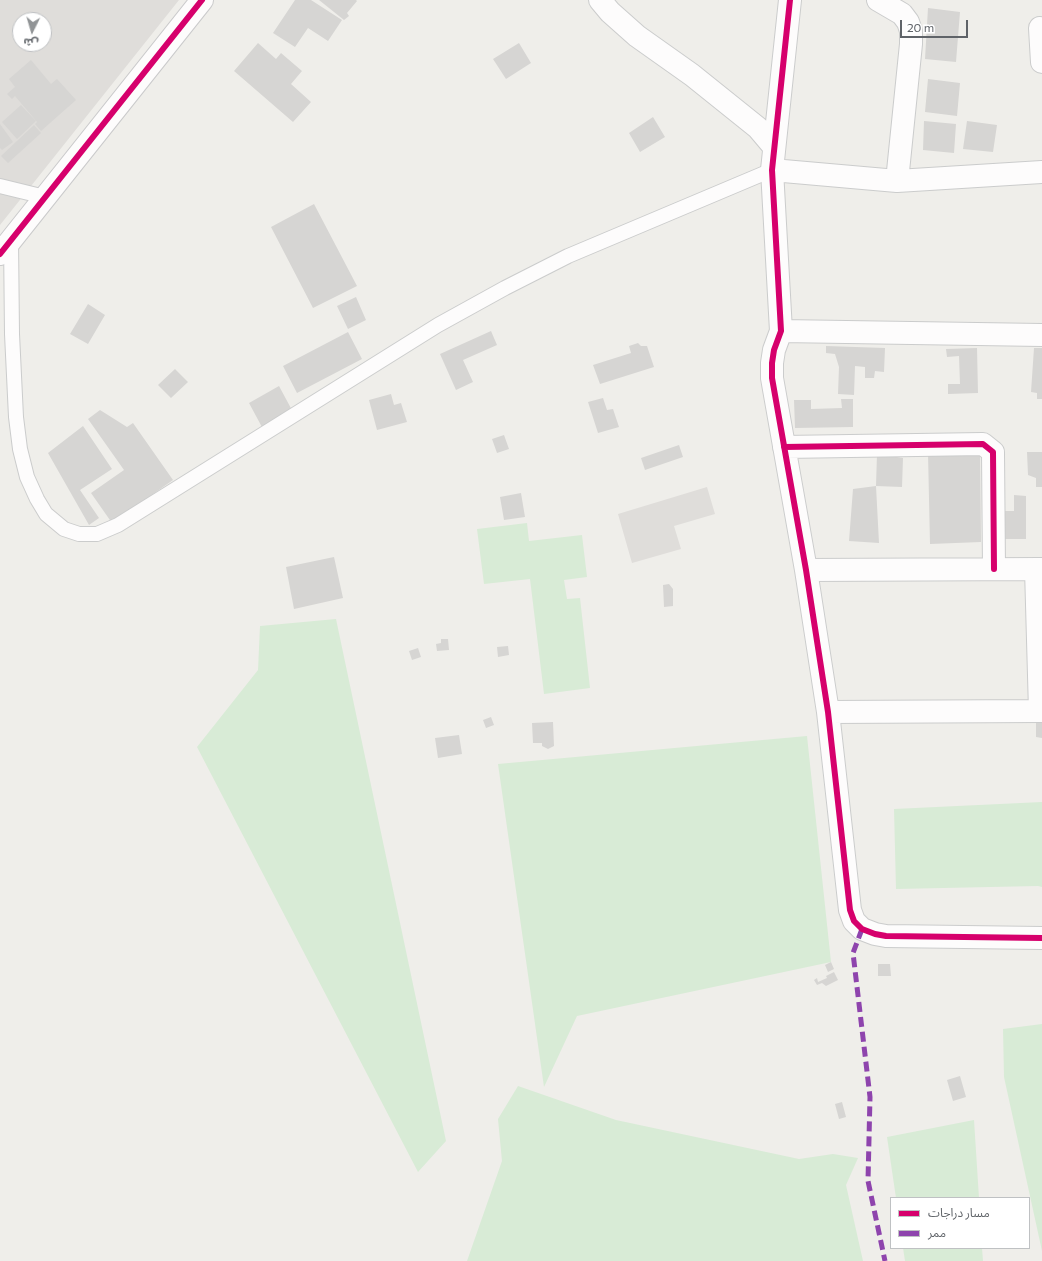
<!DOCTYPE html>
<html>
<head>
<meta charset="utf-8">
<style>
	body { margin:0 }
	#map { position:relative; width:1042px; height:1261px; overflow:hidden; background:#efeeea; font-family:Commissioner,"Noto Sans Arabic",sans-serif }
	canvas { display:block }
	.legend { position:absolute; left:890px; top:1197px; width:140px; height:52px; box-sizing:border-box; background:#fff; border:1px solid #bfc1c3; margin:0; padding:5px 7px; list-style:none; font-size:12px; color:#5f6368 }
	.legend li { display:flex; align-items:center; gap:8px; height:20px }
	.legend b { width:20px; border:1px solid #bfc1c3 }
	.north { position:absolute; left:12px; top:12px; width:40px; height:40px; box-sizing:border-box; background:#fff; border:1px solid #bfc1c3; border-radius:50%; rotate:185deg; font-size:11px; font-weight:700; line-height:16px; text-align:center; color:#5f6368 }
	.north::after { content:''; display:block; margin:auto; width:14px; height:18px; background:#919496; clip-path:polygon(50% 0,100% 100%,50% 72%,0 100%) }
	.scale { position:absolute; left:900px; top:20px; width:68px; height:18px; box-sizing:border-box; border:2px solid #5f6368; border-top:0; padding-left:5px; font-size:12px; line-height:14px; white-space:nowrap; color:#5f6368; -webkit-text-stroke:3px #fff; paint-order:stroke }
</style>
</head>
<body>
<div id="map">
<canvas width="1042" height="1261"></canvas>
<ul class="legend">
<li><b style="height:5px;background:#d6006c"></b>مسار دراجات</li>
<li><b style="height:5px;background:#8e44ad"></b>ممر</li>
</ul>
<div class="north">ش</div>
<div class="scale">20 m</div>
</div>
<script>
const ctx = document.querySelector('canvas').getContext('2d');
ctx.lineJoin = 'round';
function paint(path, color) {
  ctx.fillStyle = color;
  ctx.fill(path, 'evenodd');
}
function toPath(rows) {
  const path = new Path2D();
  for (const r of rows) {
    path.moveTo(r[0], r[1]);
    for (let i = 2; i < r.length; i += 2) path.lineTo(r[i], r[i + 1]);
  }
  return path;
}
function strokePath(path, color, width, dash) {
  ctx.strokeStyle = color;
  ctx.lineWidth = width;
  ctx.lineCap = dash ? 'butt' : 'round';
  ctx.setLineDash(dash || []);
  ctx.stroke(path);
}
paint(toPath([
	[0,0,179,0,0,225],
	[20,20,44,20,44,44,20,44],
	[707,487,715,514,674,526,681,549,632,563,618,514]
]), '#dfddda');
paint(toPath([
	[527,523,529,541,582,535,587,577,564,580,567,599,580,598,590,688,544,694,530,579,484,584,477,529],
	[336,619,446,1141,418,1172,197,747,258,670,260,626],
	[807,736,831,962,577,1016,544,1087,498,764],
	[1042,802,1042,887,1038,886,896,889,894,809],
	[1042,1024,1042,1251,1004,1077,1003,1029],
	[518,1086,616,1120,799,1159,833,1154,858,1158,846,1185,863,1261,467,1261,502,1161,498,1119],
	[974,1120,979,1198,896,1198,887,1137],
	[903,1248,982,1248,983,1261,905,1261]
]), '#d8ebd6');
paint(toPath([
	[295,0,311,0,342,20,328,41,308,28,295,47,273,33],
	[319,0,356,0,357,1,347,13,349,16,344,20],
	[928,8,960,12,956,62,925,59],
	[258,43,276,59,281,53,302,71,291,84,311,102,293,122,234,71],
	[519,43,531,63,506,79,493,59],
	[31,60,51,84,57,79,76,100,41,131,35,124,37,122,15,96,12,99,7,94,15,87,9,79],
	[928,79,960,83,957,116,925,112],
	[21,105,36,121,17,139,2,122],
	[653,117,665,137,640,152,629,133],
	[924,121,956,124,954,153,923,150],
	[967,121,997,125,993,152,963,149],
	[0,124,13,142,2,150,0,148],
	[34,125,41,133,8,163,1,156],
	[314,204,357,286,313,308,271,227],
	[356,297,366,320,348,329,337,306],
	[88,304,105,315,88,344,70,334],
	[491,331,497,345,463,360,473,382,456,390,440,354],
	[348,332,362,359,297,393,283,366],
	[638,343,641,346,647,346,654,367,600,384,593,365,631,353,629,346],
	[826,346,885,348,884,372,875,371,874,378,865,378,865,367,855,366,854,395,838,394,839,367,835,354,826,353],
	[977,348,978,393,948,394,948,384,960,384,959,356,947,357,946,349],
	[1034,348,1042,348,1042,399,1037,399,1037,393,1031,392],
	[175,369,188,382,171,398,158,385],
	[279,386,293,412,263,429,249,403],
	[391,394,394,405,401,403,407,422,377,430,369,400],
	[603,398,607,410,613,409,619,427,598,433,588,402],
	[841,399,853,399,853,427,795,428,794,400,811,400,811,409,842,408],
	[100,410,127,427,133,423,173,480,112,523,91,493,124,470,88,419],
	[83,426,112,469,80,490,99,518,89,525,48,453],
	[504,435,509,449,497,453,492,439],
	[679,445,683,457,645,470,641,458],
	[897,450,897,457,903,458,902,487,876,486,877,454],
	[980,452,981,542,930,544,928,453],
	[1027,452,1042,452,1042,487,1036,487,1036,478,1028,475],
	[876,486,879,543,849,541,853,489],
	[521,493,525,517,504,520,500,497],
	[1014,495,1026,496,1026,539,1001,539,1002,511,1014,511],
	[334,557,343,598,294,609,286,567],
	[669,584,673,589,673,606,664,607,663,585],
	[441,639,448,639,449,650,437,651,436,644,441,643],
	[508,646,509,655,498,657,497,647],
	[418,648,421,657,412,660,409,651],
	[491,717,494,725,486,728,483,720],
	[1036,721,1042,722,1042,738,1036,737],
	[553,722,554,746,548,749,542,746,542,743,533,743,532,723],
	[459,735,462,754,438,758,435,738],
	[831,962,834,969,828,972,825,965],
	[878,964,890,964,891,976,878,976],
	[834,972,838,980,826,986,822,983,817,985,814,980,817,978,818,982,827,978,826,976],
	[960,1076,966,1097,953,1101,947,1080],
	[842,1102,846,1117,839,1119,835,1104]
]), '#d6d5d3');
const lane = toPath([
	[0,186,45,197],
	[11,240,12,334,16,417,20,449,27,477,37,499,46,514,64,529,79,534,97,534,118,525,438,325,505,288,568,256,772,170]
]);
const street = toPath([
	[600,0,610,12,637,36,692,75,758,128,774,147],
	[790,0,772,170,781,331,774,350,772,363,772,378,806,570,828,712,850,910,854,921,862,929,875,934,886,936,1042,938],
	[878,0,902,14,908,22,911,31,911,44,897,181],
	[1040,28,1042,62],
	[772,170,897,181,1042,172],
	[781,331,1042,335],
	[784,447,983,444,993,452,994,569],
	[1036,569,1040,711],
	[806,570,1042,569],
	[828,712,1042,711]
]);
const secondary = toPath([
	[0,254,202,0]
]);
strokePath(lane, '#cbcccc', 16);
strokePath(street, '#cbcccc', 24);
strokePath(secondary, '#cacacb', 24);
strokePath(lane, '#fdfcfc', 14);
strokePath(street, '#fdfcfc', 22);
strokePath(secondary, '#fdfcfc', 22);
strokePath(toPath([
	[862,929,853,953,870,1097,868,1181,885,1261]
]), '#8e44ad', 5, [10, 5]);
strokePath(toPath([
	[790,0,772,170,781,331,774,350,772,363,772,378,806,570,828,712,850,910,854,921,862,929,875,934,886,936,1042,938],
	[0,254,202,0],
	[784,447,983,444,993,452,994,569]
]), '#d6006c', 6);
</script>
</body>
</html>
